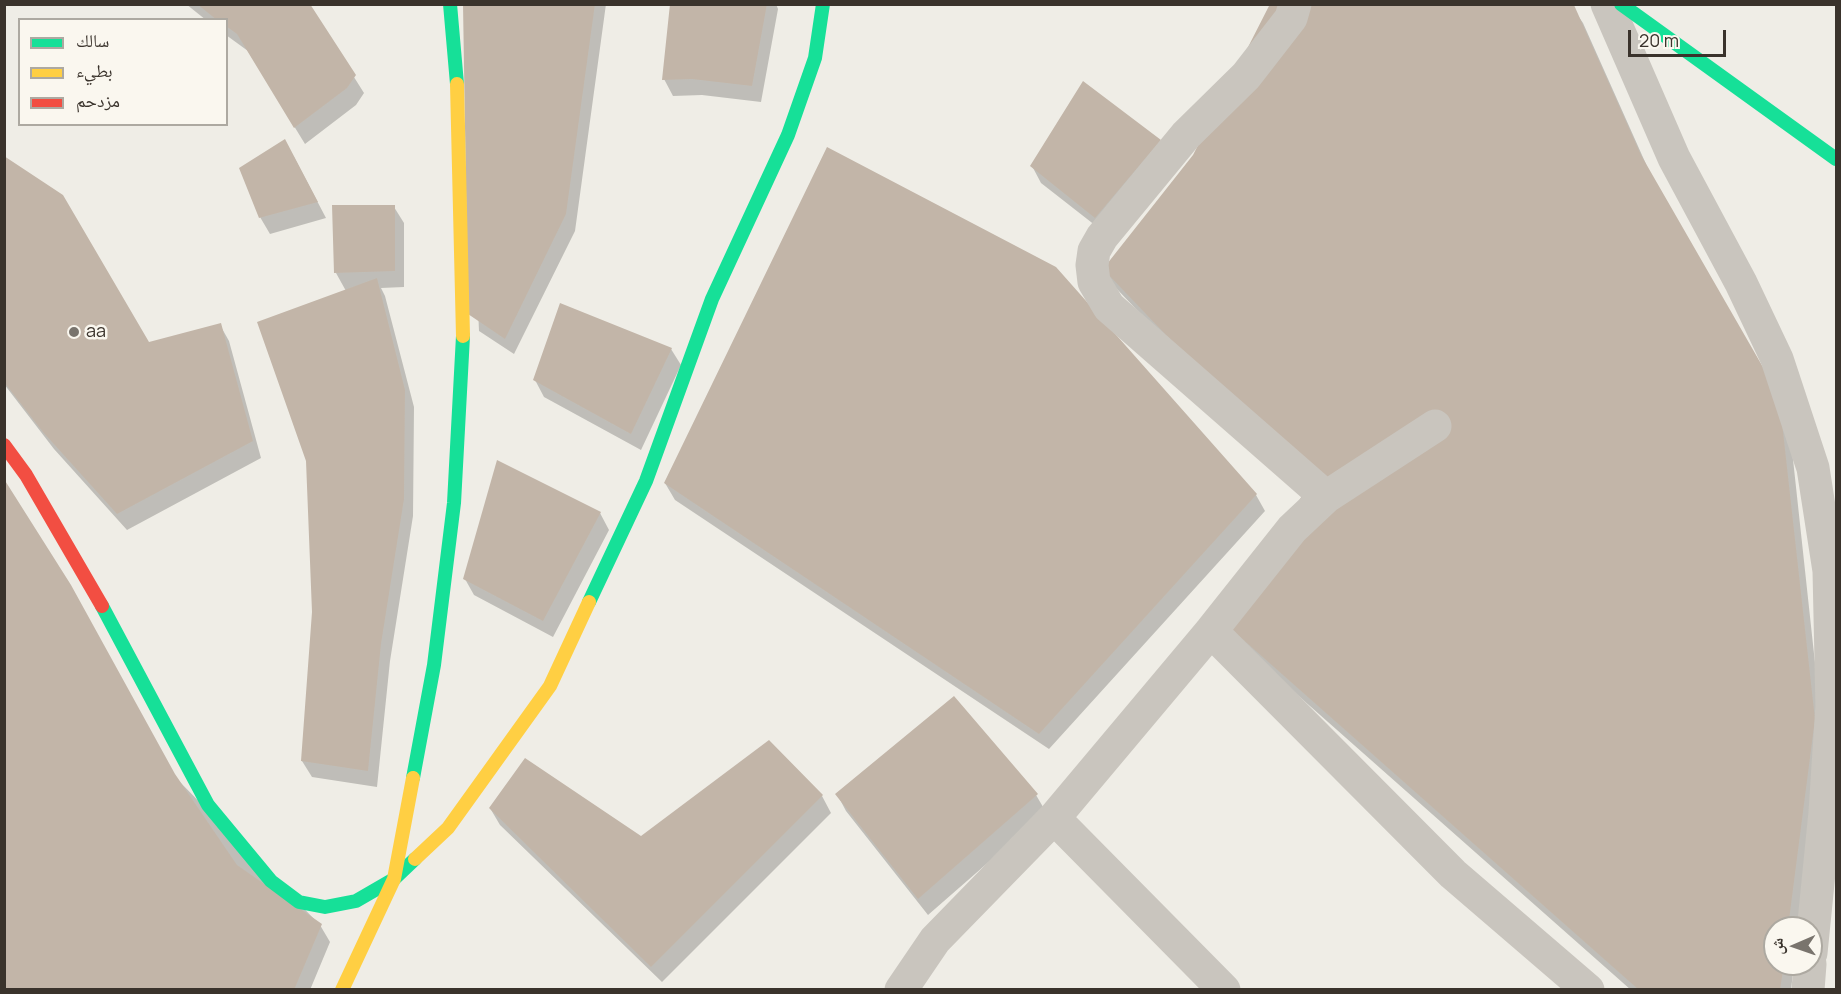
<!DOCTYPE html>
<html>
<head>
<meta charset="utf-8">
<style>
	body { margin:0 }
	#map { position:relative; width:1841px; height:994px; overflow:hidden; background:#efede6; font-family:Manrope,"Noto Naskh Arabic",sans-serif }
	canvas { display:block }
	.frame { position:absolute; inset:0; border:6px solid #3a332c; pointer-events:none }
	.legend { position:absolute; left:18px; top:18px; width:210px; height:108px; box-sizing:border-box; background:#faf7ef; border:2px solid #ada9a1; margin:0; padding:8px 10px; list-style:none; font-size:18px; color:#3a332c }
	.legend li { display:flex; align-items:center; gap:12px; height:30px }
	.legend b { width:30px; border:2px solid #ada9a1 }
	.north { position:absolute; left:1763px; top:916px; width:60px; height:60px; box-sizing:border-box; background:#faf7ef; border:2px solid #ada9a1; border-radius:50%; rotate:268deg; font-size:16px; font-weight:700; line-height:24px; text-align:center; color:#3a332c }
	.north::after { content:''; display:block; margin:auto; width:21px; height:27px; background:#79746d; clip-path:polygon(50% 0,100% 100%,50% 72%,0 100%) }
	.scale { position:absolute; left:1628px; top:30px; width:98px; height:27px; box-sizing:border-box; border:3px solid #3a332c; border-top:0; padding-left:8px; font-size:18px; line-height:21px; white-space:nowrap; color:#3a332c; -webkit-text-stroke:4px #faf7ef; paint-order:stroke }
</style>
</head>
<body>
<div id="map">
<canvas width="1841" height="994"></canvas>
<div class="frame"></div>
<ul class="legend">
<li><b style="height:8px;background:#16e098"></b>سالك</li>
<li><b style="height:8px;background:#ffcf43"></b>بطيء</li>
<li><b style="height:8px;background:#f24e42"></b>مزدحم</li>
</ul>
<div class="north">ش</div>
<div class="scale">20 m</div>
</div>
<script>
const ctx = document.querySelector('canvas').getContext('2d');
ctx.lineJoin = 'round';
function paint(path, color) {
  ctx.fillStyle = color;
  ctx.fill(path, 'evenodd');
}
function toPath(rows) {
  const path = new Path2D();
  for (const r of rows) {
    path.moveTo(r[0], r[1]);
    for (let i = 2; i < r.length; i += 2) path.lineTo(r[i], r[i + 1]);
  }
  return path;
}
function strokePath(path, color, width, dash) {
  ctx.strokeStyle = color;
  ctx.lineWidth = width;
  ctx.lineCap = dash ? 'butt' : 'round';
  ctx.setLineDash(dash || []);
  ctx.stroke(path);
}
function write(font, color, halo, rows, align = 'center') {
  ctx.font = font + ' Manrope,sans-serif';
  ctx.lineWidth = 5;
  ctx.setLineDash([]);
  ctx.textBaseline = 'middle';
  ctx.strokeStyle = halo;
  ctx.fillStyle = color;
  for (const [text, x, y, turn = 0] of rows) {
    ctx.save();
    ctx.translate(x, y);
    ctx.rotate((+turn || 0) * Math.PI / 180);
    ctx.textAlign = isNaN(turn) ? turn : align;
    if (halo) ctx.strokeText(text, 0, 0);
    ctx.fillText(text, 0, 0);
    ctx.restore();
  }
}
paint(toPath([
	[186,4,308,4,364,93,356,105,305,144,248,51,226,35,226,20,206,20],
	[465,4,606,4,575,231,514,354,479,331],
	[671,4,776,4,778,9,761,102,702,95,673,96,664,79],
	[1272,4,1570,4,1583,23,1650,173,1788,413,1823,737,1799,928,1775,928,1775,964,1794,964,1791,990,1631,990,1233,638,1320,502,1114,286,1105,270,1194,156],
	[1160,141,1105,233,1041,183,1032,166],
	[4,157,148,344,220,325,229,341,261,458,127,530,54,449,4,384],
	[294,157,326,218,270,234,260,217],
	[394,207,404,223,404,287,381,288,385,296,414,407,413,516,390,661,377,787,312,777,302,761,346,291,336,273],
	[671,349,681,365,641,450,544,397,535,380],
	[665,483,1256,495,1265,511,1049,749,675,500],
	[600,513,609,530,553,637,474,595,465,579],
	[769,742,822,796,831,813,662,982,500,825,490,808,641,838],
	[176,778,320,925,330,942,310,990,4,990],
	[837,794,1036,795,1046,812,928,915,846,811]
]), '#0003');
paint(toPath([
	[197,4,310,4,356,75,347,88,294,128,237,34,226,26,226,20,217,20],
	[463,4,595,4,566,214,505,339,468,314],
	[670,4,767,4,752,86,692,79,662,80],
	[1270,4,1574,5,1641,155,1779,395,1815,719,1788,928,1775,928,1775,964,1784,964,1780,990,1639,990,1222,621,1309,485,1103,269,1193,155],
	[1083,81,1161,140,1095,218,1030,166],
	[285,139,318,202,259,218,239,168],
	[827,147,1056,267,1257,494,1039,734,664,483],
	[4,156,63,195,149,342,221,323,253,441,117,514,43,432,4,382],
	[332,205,395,205,395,271,334,273],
	[377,278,405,390,404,499,381,644,368,771,301,761,312,612,306,461,257,322],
	[560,303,672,348,631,434,533,380],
	[497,460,601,512,543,621,463,579],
	[4,479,71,585,175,774,237,865,322,924,294,990,4,990],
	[954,696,1038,794,918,899,835,794],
	[769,740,823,795,651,967,489,808,525,758,641,836]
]), '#c2b5a8');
strokePath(toPath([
	[1295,4,1291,18,1246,76,1186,135,1102,237,1094,251,1092,265,1094,282,1109,307,1326,497],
	[1607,4,1674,158,1741,283,1777,359,1813,468,1829,571,1832,706,1825,813,1811,953],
	[1211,631,1453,874,1588,990],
	[1054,818,1224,990],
	[901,990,935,940,1054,818,1211,631,1292,529,1326,497,1435,426],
	[1808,990,1810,964]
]), '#c9c5be', 33);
strokePath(toPath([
	[450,4,457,84],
	[1621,4,1836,159],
	[589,602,646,481,712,299,788,135,815,58,823,4],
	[102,606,208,805,271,881,299,902,325,907,356,901,394,879,415,859],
	[413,778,434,665,454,503,463,336]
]), '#16e098', 14);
strokePath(toPath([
	[457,84,463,336],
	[415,859,448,828,550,686,589,602],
	[342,990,394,879,413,778]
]), '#ffcf43', 14);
strokePath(toPath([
	[4,445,26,475,102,606]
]), '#f24e42', 14);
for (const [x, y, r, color] of [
	[74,332,6,"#79746d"]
]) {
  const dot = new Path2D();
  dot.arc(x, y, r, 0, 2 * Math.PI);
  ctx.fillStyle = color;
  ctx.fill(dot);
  strokePath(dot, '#faf7ef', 2);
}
write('18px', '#3a332c', '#faf7ef', [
	["aa",86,332]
], 'left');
</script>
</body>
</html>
